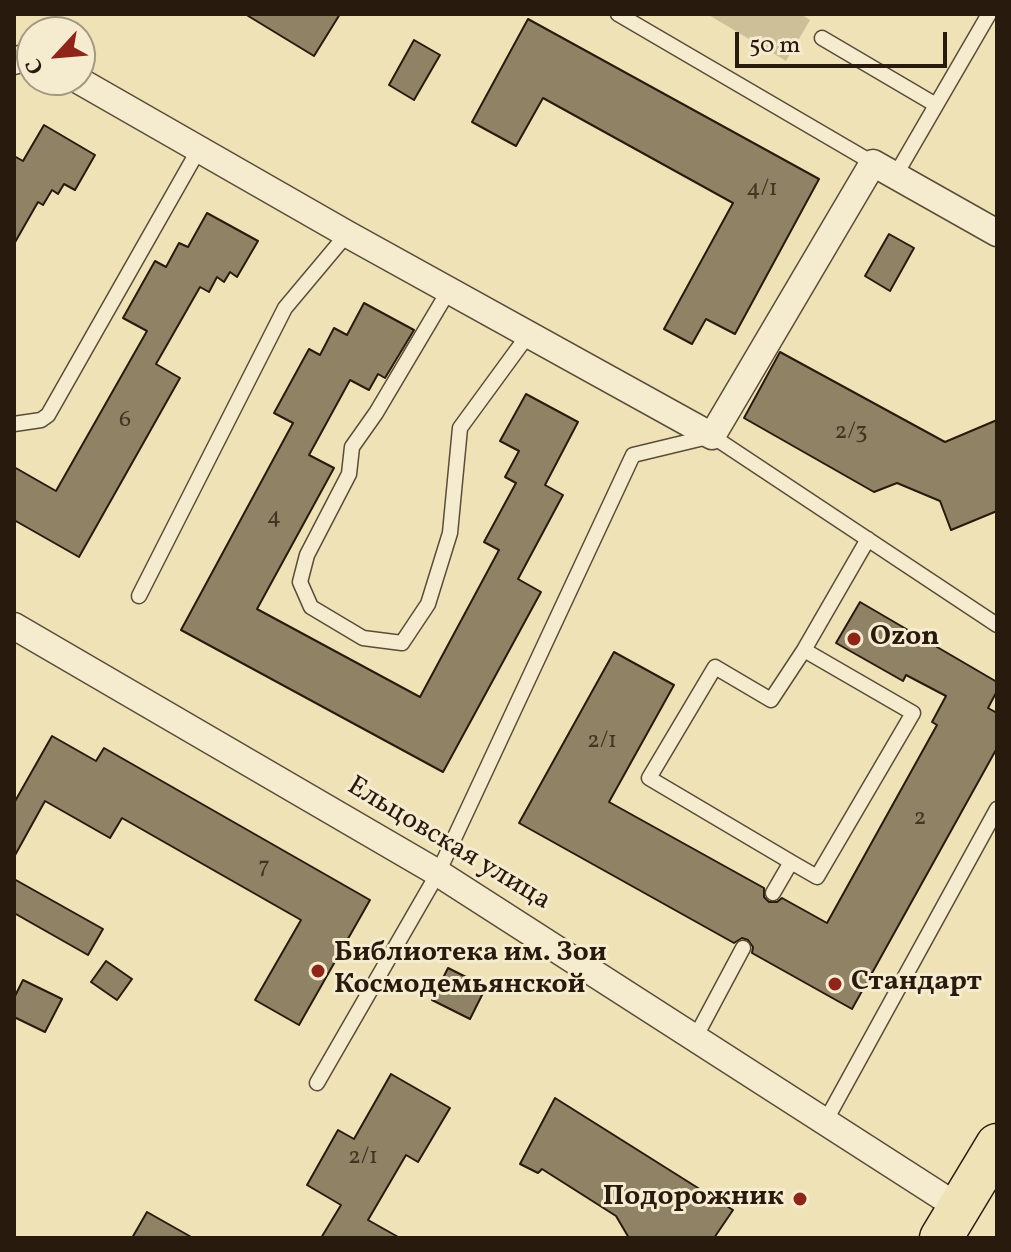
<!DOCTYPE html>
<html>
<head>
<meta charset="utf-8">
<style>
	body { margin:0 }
	#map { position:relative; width:1011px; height:1252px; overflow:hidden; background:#efe2b6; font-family:Vollkorn,serif }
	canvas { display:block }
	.frame { position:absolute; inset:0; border:16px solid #281b0e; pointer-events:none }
	.north { position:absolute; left:16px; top:16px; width:80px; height:80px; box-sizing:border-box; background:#f5ecd0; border:2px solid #a39882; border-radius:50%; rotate:244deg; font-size:22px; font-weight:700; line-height:32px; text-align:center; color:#281b0e }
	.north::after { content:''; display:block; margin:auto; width:28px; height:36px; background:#8f2418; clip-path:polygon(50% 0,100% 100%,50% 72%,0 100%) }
	.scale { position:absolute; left:735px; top:32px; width:212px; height:36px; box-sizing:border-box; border:4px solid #281b0e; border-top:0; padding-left:10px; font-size:24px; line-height:28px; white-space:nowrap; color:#281b0e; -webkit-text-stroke:6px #f5ecd0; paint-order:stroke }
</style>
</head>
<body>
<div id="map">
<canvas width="1011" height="1252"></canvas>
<div class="frame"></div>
<div class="north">С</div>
<div class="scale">50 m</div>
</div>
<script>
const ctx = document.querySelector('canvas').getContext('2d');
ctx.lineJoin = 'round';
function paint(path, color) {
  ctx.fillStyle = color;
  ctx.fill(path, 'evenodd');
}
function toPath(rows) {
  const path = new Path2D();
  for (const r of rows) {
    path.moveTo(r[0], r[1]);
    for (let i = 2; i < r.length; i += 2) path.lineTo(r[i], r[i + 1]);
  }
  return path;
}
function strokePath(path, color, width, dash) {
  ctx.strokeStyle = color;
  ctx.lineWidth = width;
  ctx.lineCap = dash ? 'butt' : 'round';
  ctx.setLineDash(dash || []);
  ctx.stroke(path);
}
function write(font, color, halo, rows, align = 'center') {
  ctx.font = font + ' Vollkorn,serif';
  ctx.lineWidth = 6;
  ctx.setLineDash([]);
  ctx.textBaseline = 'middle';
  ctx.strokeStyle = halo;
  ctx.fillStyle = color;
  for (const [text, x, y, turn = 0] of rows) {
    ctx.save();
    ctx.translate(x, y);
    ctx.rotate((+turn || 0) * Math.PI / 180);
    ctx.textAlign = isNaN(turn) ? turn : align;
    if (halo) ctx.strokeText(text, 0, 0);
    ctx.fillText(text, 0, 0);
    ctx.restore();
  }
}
paint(toPath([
	[707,14,801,14,810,20,786,61]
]), '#cdc099');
const building = toPath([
	[245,14,340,14,314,56,245,14],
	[528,19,819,179,735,334,706,319,692,344,664,329,733,203,543,98,516,146,472,122,528,19],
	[414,40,440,55,414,100,389,85,414,40],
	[44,125,95,155,75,190,64,184,58,194,52,190,43,205,38,202,14,244,14,156,23,161,44,125],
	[207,213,258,241,237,277,230,272,224,282,217,277,209,292,200,287,156,364,180,378,79,557,14,520,14,467,56,491,147,331,123,318,155,261,166,267,179,243,188,247,207,213],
	[889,234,914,248,890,291,865,276,889,234],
	[364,303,414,330,385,378,378,374,369,390,350,380,309,455,334,468,257,609,420,697,499,550,484,542,516,483,505,477,519,451,500,441,526,394,578,422,545,485,563,495,518,579,541,592,443,772,181,630,293,423,274,413,309,349,320,355,334,328,347,335,364,303],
	[780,352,945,442,997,420,997,511,951,530,940,501,897,483,874,492,744,418,780,352],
	[860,602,997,682,997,691,988,708,997,713,997,748,852,1009,752,953,753,947,748,940,742,938,734,943,519,823,614,652,674,685,609,802,764,888,764,897,769,902,777,902,782,898,827,923,937,725,932,722,946,696,906,675,903,681,836,643,860,602],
	[52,736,96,761,104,748,370,900,299,1025,255,1000,301,920,122,818,110,838,45,801,14,857,14,803,52,736],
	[14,879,103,929,88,955,14,913,14,879],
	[106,961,132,979,117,1000,91,982,106,961],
	[448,968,486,987,470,1019,432,1000,448,968],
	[23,980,62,999,45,1032,14,1017,14,998,23,980],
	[391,1074,450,1108,418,1162,406,1155,368,1220,400,1238,321,1238,341,1205,307,1185,338,1130,354,1139,391,1074],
	[555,1098,733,1210,714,1238,629,1238,616,1216,542,1169,538,1173,520,1164,555,1098],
	[147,1212,193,1238,132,1238,147,1212]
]);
paint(building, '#8f8265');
strokePath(building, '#281b0e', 2);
const service = toPath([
	[618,14,873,163],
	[822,38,936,105],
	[895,176,989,14],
	[449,290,376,413,352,447,349,474,307,555,300,582,311,607,363,638,402,643,428,604,450,533,460,428,528,335],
	[14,424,41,420,48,415,199,149],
	[139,596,285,308,347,234],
	[791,862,649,778,715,667,771,700,804,650],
	[773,893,791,862,817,877,913,713,804,650,868,539],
	[695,1038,743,948],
	[317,1083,438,873,633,455,712,436,997,625],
	[825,1122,997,809]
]);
const minor = toPath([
	[14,61,32,55],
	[78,80,347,234,712,436,873,163,997,233],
	[14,626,438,873,961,1209]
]);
const primary = toPath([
	[941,1238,997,1145]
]);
strokePath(service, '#5a4d38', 17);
strokePath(minor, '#5a4d38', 29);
strokePath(primary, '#281b0e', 45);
strokePath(service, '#f5ecd0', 14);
strokePath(minor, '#f5ecd0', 26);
strokePath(primary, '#efe2b6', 42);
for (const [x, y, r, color] of [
	[854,639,8,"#8f2418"],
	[318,971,8,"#8f2418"],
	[835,984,8,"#8f2418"],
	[800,1199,8,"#8f2418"]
]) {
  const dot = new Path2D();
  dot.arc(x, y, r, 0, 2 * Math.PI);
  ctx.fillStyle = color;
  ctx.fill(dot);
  strokePath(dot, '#f5ecd0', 3);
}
write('24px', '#423524', null, [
	["4/1",762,191],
	["6",125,422],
	["2/3",851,434],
	["4",274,519],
	["2/1",602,743],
	["2",920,820],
	["7",264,869],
	["2/1",363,1159]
]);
write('bold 28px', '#281b0e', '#f5ecd0', [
	["Ozon",870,639],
	["Библиотека им. Зои",334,955],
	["Космодемьянской",334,987],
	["Стандарт",851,984],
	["Подорожник",784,1199,"right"]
], 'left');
write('28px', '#281b0e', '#f5ecd0', [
	["Ельцовская улица",448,845,31]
]);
</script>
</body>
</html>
